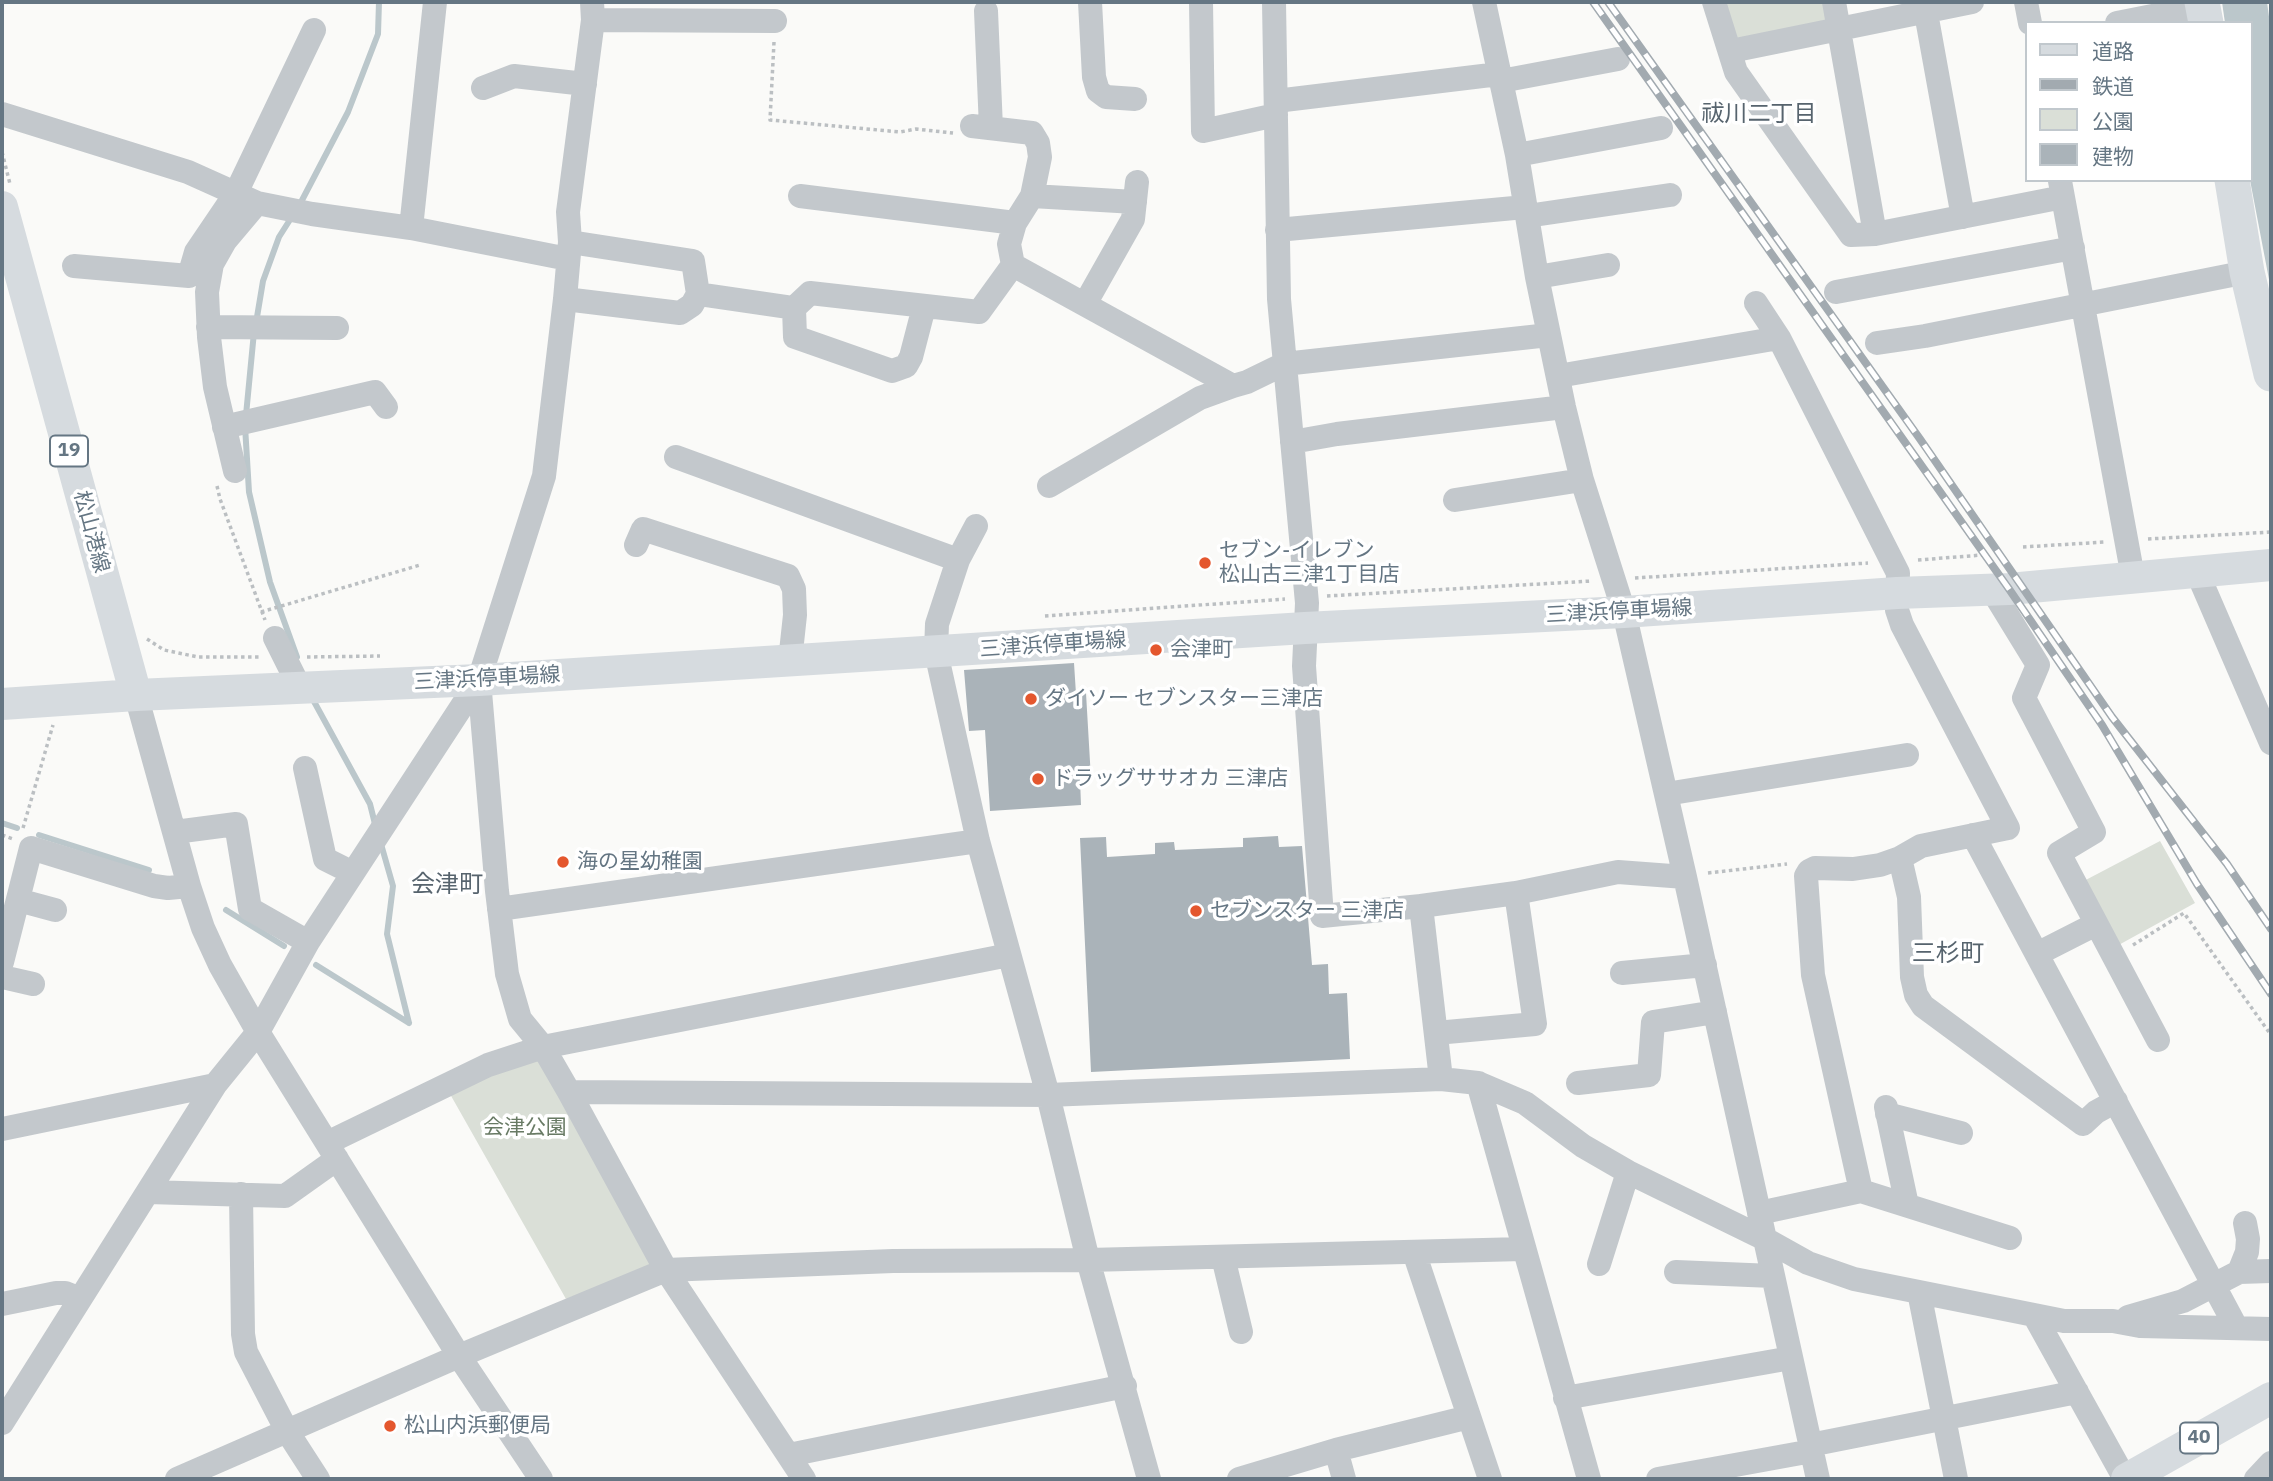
<!DOCTYPE html>
<html>
<head>
<meta charset="utf-8">
<style>
	body { margin:0 }
	#map { position:relative; width:2273px; height:1481px; overflow:hidden; background:#fafaf8; font-family:"IBM Plex Sans","Noto Sans JP",sans-serif }
	canvas { display:block }
	.frame { position:absolute; inset:0; border:4px solid #657683; pointer-events:none }
	.legend { position:absolute; left:2025px; top:21px; width:228px; height:161px; box-sizing:border-box; background:#fff; border:2px solid #c1c8cd; margin:0; padding:9px 12px; list-style:none; font-size:21px; color:#657683 }
	.legend li { display:flex; align-items:center; gap:14px; height:35px }
	.legend b { width:35px; border:2px solid #c1c8cd }
</style>
</head>
<body>
<div id="map">
<canvas width="2273" height="1481"></canvas>
<div class="frame"></div>
<ul class="legend">
<li><b style="height:9px;background:#d6dbdf"></b>道路</li>
<li><b style="height:9px;background:#a2aab0"></b>鉄道</li>
<li><b style="height:19px;background:#dadfd7"></b>公園</li>
<li><b style="height:19px;background:#aab3b9"></b>建物</li>
</ul>
</div>
<script>
const ctx = document.querySelector('canvas').getContext('2d');
ctx.lineJoin = 'round';
function paint(path, color) {
  ctx.fillStyle = color;
  ctx.fill(path, 'evenodd');
}
function toPath(rows) {
  const path = new Path2D();
  for (const r of rows) {
    path.moveTo(r[0], r[1]);
    for (let i = 2; i < r.length; i += 2) path.lineTo(r[i], r[i + 1]);
  }
  return path;
}
function strokePath(path, color, width, dash) {
  ctx.strokeStyle = color;
  ctx.lineWidth = width;
  ctx.lineCap = dash ? 'butt' : 'round';
  ctx.setLineDash(dash || []);
  ctx.stroke(path);
}
function write(font, color, halo, rows, align = 'center') {
  ctx.font = font + ' "IBM Plex Sans","Noto Sans JP",sans-serif';
  ctx.lineWidth = 7;
  ctx.setLineDash([]);
  ctx.textBaseline = 'middle';
  ctx.strokeStyle = halo;
  ctx.fillStyle = color;
  for (const [text, x, y, turn = 0] of rows) {
    ctx.save();
    ctx.translate(x, y);
    ctx.rotate((+turn || 0) * Math.PI / 180);
    ctx.textAlign = isNaN(turn) ? turn : align;
    if (halo) ctx.strokeText(text, 0, 0);
    ctx.fillText(text, 0, 0);
    ctx.restore();
  }
}
paint(toPath([
	[1720,2,1828,2,1832,26,1735,45],
	[2160,841,2195,903,2115,947,2080,883],
	[540,1054,651,1266,566,1299,450,1094]
]), '#dadfd7');
paint(toPath([
	[2222,2,2267,2,2271,31,2271,290,2250,180,2250,23,2225,23]
]), '#bbc7cb');
strokePath(toPath([
	[299,206,348,112,378,34,379,2],
	[256,323,263,281,279,237,293,215],
	[246,415,254,332],
	[245,426,249,492,270,582,297,657],
	[311,696,370,804,375,824],
	[2,823,17,828],
	[39,835,149,870],
	[381,844,393,886,387,934,409,1023],
	[226,910,284,946],
	[316,965,409,1023]
]), '#bbc7cb', 6);
paint(toPath([
	[1074,663,1076,694,1086,693,1091,779,1080,779,1081,805,990,811,985,730,969,731,964,670],
	[1278,836,1279,847,1302,846,1312,965,1328,964,1329,994,1347,993,1350,1059,1091,1072,1080,838,1106,837,1107,857,1155,854,1155,843,1174,842,1175,850,1243,847,1243,838]
]), '#aab3b9');
strokePath(toPath([
	[774,42,770,120,900,132,916,129,953,133],
	[2,152,10,184],
	[217,486,220,499,265,620],
	[2148,539,2271,532],
	[2023,547,2105,542],
	[1918,560,1982,555],
	[1635,578,1868,563],
	[1327,596,1592,581],
	[261,612,420,565],
	[1045,616,1285,599],
	[147,639,164,650,198,657,261,657],
	[307,657,380,656],
	[23,828,53,725],
	[2,835,13,839],
	[1708,873,1787,864],
	[2133,945,2184,913,2271,1035]
]), '#bbbfc2', 3.5, [3.5, 3.5]);
strokePath(toPath([
	[1090,2,1094,77,1098,91,1106,97,1135,99],
	[1201,2,1203,131,1276,115],
	[1274,2,1279,299,1307,603,1304,666,1322,916,1421,906,1441,1079],
	[1484,2,1517,155,1537,277,1564,407,1582,480,1624,612,1685,877,1818,1479],
	[1714,2,1736,72,1851,235,1875,234,2063,197],
	[1834,2,1875,234],
	[1924,2,1963,217],
	[2026,2,2030,23],
	[986,11,991,128],
	[593,20,775,21],
	[2117,23,2203,6],
	[1731,51,1972,2],
	[1501,81,1618,59],
	[483,88,514,76,585,84],
	[1276,101,1499,74],
	[2,114,188,172,257,203,312,214,411,228,568,259],
	[972,126,1032,133,1038,143,1040,157,1032,196,1015,223,1009,244,1013,265],
	[1517,155,1661,128],
	[2060,181,2133,577],
	[800,196,1015,223],
	[1032,196,1135,202],
	[1527,216,1670,195],
	[411,228,435,2],
	[1277,230,1525,207],
	[570,242,693,261,698,294],
	[74,266,189,276,196,252,236,193,314,30],
	[1537,277,1608,265],
	[1836,292,2073,248],
	[565,299,680,313,692,305,698,294,794,308,810,293,979,312,1013,265,1233,386,1247,382,1284,364,1549,335],
	[1756,303,1779,338,1898,573,1897,610,1902,625,2008,828,1921,846,1900,858,1880,865,1853,869,1815,868,1809,871,1806,876,1813,975,1861,1191],
	[1085,304,1133,219,1137,182],
	[794,308,795,337,892,371,906,366,911,357,924,307],
	[208,327,337,328],
	[1877,343,1925,336,2247,272],
	[1558,376,1779,338],
	[224,427,375,392,386,407],
	[1292,442,1337,434,1564,407],
	[676,457,958,560],
	[235,471,215,387,209,337,207,292,212,264,225,241,257,203],
	[1049,486,1200,398,1233,386],
	[1455,500,1582,480],
	[976,526,958,560,937,624,936,652,978,841,1048,1095,1088,1260,1149,1479],
	[636,545,643,529,788,576,794,589,795,615,790,661],
	[2197,572,2271,743],
	[1992,590,2038,665,2024,698,2094,832,2059,853,2158,1040],
	[275,638,300,688],
	[479,680,497,891,507,974,520,1019,543,1047,569,1092,666,1270,804,1479],
	[136,695,189,886,203,928,220,965,258,1032,459,1356,541,1479],
	[305,768,325,859,353,873],
	[1666,794,1907,755],
	[175,832,236,824,250,909,308,942],
	[1973,835,2236,1327],
	[1900,858,1909,897,1912,977,1916,995,1923,1006,2083,1124,2096,1112,2116,1101],
	[18,900,55,910],
	[1421,906,1516,893,1618,872,1685,877],
	[499,909,978,841],
	[2037,954,2096,924],
	[2,962,31,848,154,886,168,888,189,886],
	[1622,973,1705,965],
	[2,977,33,984],
	[1436,1033,1535,1024,1516,893],
	[1478,1083,1525,1103,1583,1146,1628,1172,1765,1239,1808,1263,1854,1279,2064,1321,2113,1321,2140,1326,2271,1329],
	[1578,1083,1649,1075,1653,1022,1715,1012],
	[569,1092,1048,1095,1441,1079,1478,1083,1589,1479],
	[1886,1107,1907,1205],
	[1887,1114,1961,1133],
	[2,1129,215,1085],
	[327,1143,488,1065,543,1047,1009,955],
	[148,1192,285,1196,337,1159],
	[241,1194,243,1334,246,1352,287,1431,318,1479],
	[1759,1213,1861,1191,2010,1238],
	[1414,1252,1490,1479],
	[1223,1257,1241,1332],
	[1599,1264,1628,1172],
	[1676,1272,1773,1276],
	[2239,1272,2247,1252,2248,1239,2245,1223],
	[1919,1292,1956,1479],
	[2,1304,56,1293,65,1293,80,1299],
	[2034,1315,2125,1479],
	[2128,1317,2183,1301,2239,1272,2271,1271],
	[1565,1398,1791,1358],
	[2,1423,215,1085,258,1032,308,942,479,680,544,476,565,299,570,242,568,212,593,20,592,2],
	[1810,1445,2077,1392],
	[1336,1450,1344,1479],
	[789,1455,1125,1386],
	[177,1479,459,1356,666,1270,893,1261,1088,1260,1523,1249],
	[1239,1479,1336,1450,1469,1417],
	[1658,1479,1812,1451],
	[2256,1479,2271,1463]
]), '#c3c8cc', 24);
strokePath(toPath([
	[2,207,136,695],
	[2,704,136,695,479,680,1305,628,1624,612,1897,593,2009,589,2271,565],
	[2127,1479,2271,1398]
]), '#d6dbdf', 32);
strokePath(toPath([
	[2202,2,2206,23],
	[2232,180,2247,272,2271,374]
]), '#d6dbdf', 35);
const rail = toPath([
	[1593,2,2009,589,2102,725,2197,884,2271,994],
	[1608,2,1920,439,2112,717,2227,864,2271,929]
]);
strokePath(rail, '#a2aab0', 8);
strokePath(rail, '#fff', 5, [16]);
for (const [x, y, r, color] of [
	[1205,563,7,"#e4572e"],
	[1156,650,7,"#e4572e"],
	[1031,699,7,"#e4572e"],
	[1038,779,7,"#e4572e"],
	[563,862,7,"#e4572e"],
	[1196,911,7,"#e4572e"],
	[390,1426,7,"#e4572e"]
]) {
  const dot = new Path2D();
  dot.arc(x, y, r, 0, 2 * Math.PI);
  ctx.fillStyle = color;
  ctx.fill(dot);
  strokePath(dot, '#fff', 2.5);
}
for (const [x, y, w] of [
	[69,451,38],
	[2199,1438,38]
]) {
  const box = new Path2D();
  box.roundRect(x - w / 2, y - 15.5, w, 31, 5);
  ctx.fillStyle = '#fff';
  ctx.fill(box);
  strokePath(box, '#657683', 2);
}
write('bold 19px', '#657683', null, [
	["19",69,451],
	["40",2199,1438]
]);
write('21px', '#657683', '#fff', [
	["松山港線",91,532,75],
	["三津浜停車場線",1619,612,-3],
	["三津浜停車場線",1053,645,-4],
	["三津浜停車場線",487,679,-3]
]);
write('21px', '#657683', '#fff', [
	["セブン-イレブン",1219,551],
	["松山古三津1丁目店",1219,575],
	["会津町",1170,650],
	["ダイソー セブンスター三津店",1045,699],
	["ドラッグササオカ 三津店",1052,779],
	["海の星幼稚園",577,862],
	["セブンスター 三津店",1210,911],
	["松山内浜郵便局",404,1426]
], 'left');
write('21px', '#687a64', '#fff', [
	["会津公園",525,1128]
]);
write('23px', '#57646e', '#fff', [
	["祓川二丁目",1759,114]
]);
write('24px', '#57646e', '#fff', [
	["会津町",447,885],
	["三杉町",1948,954]
]);
</script>
</body>
</html>
